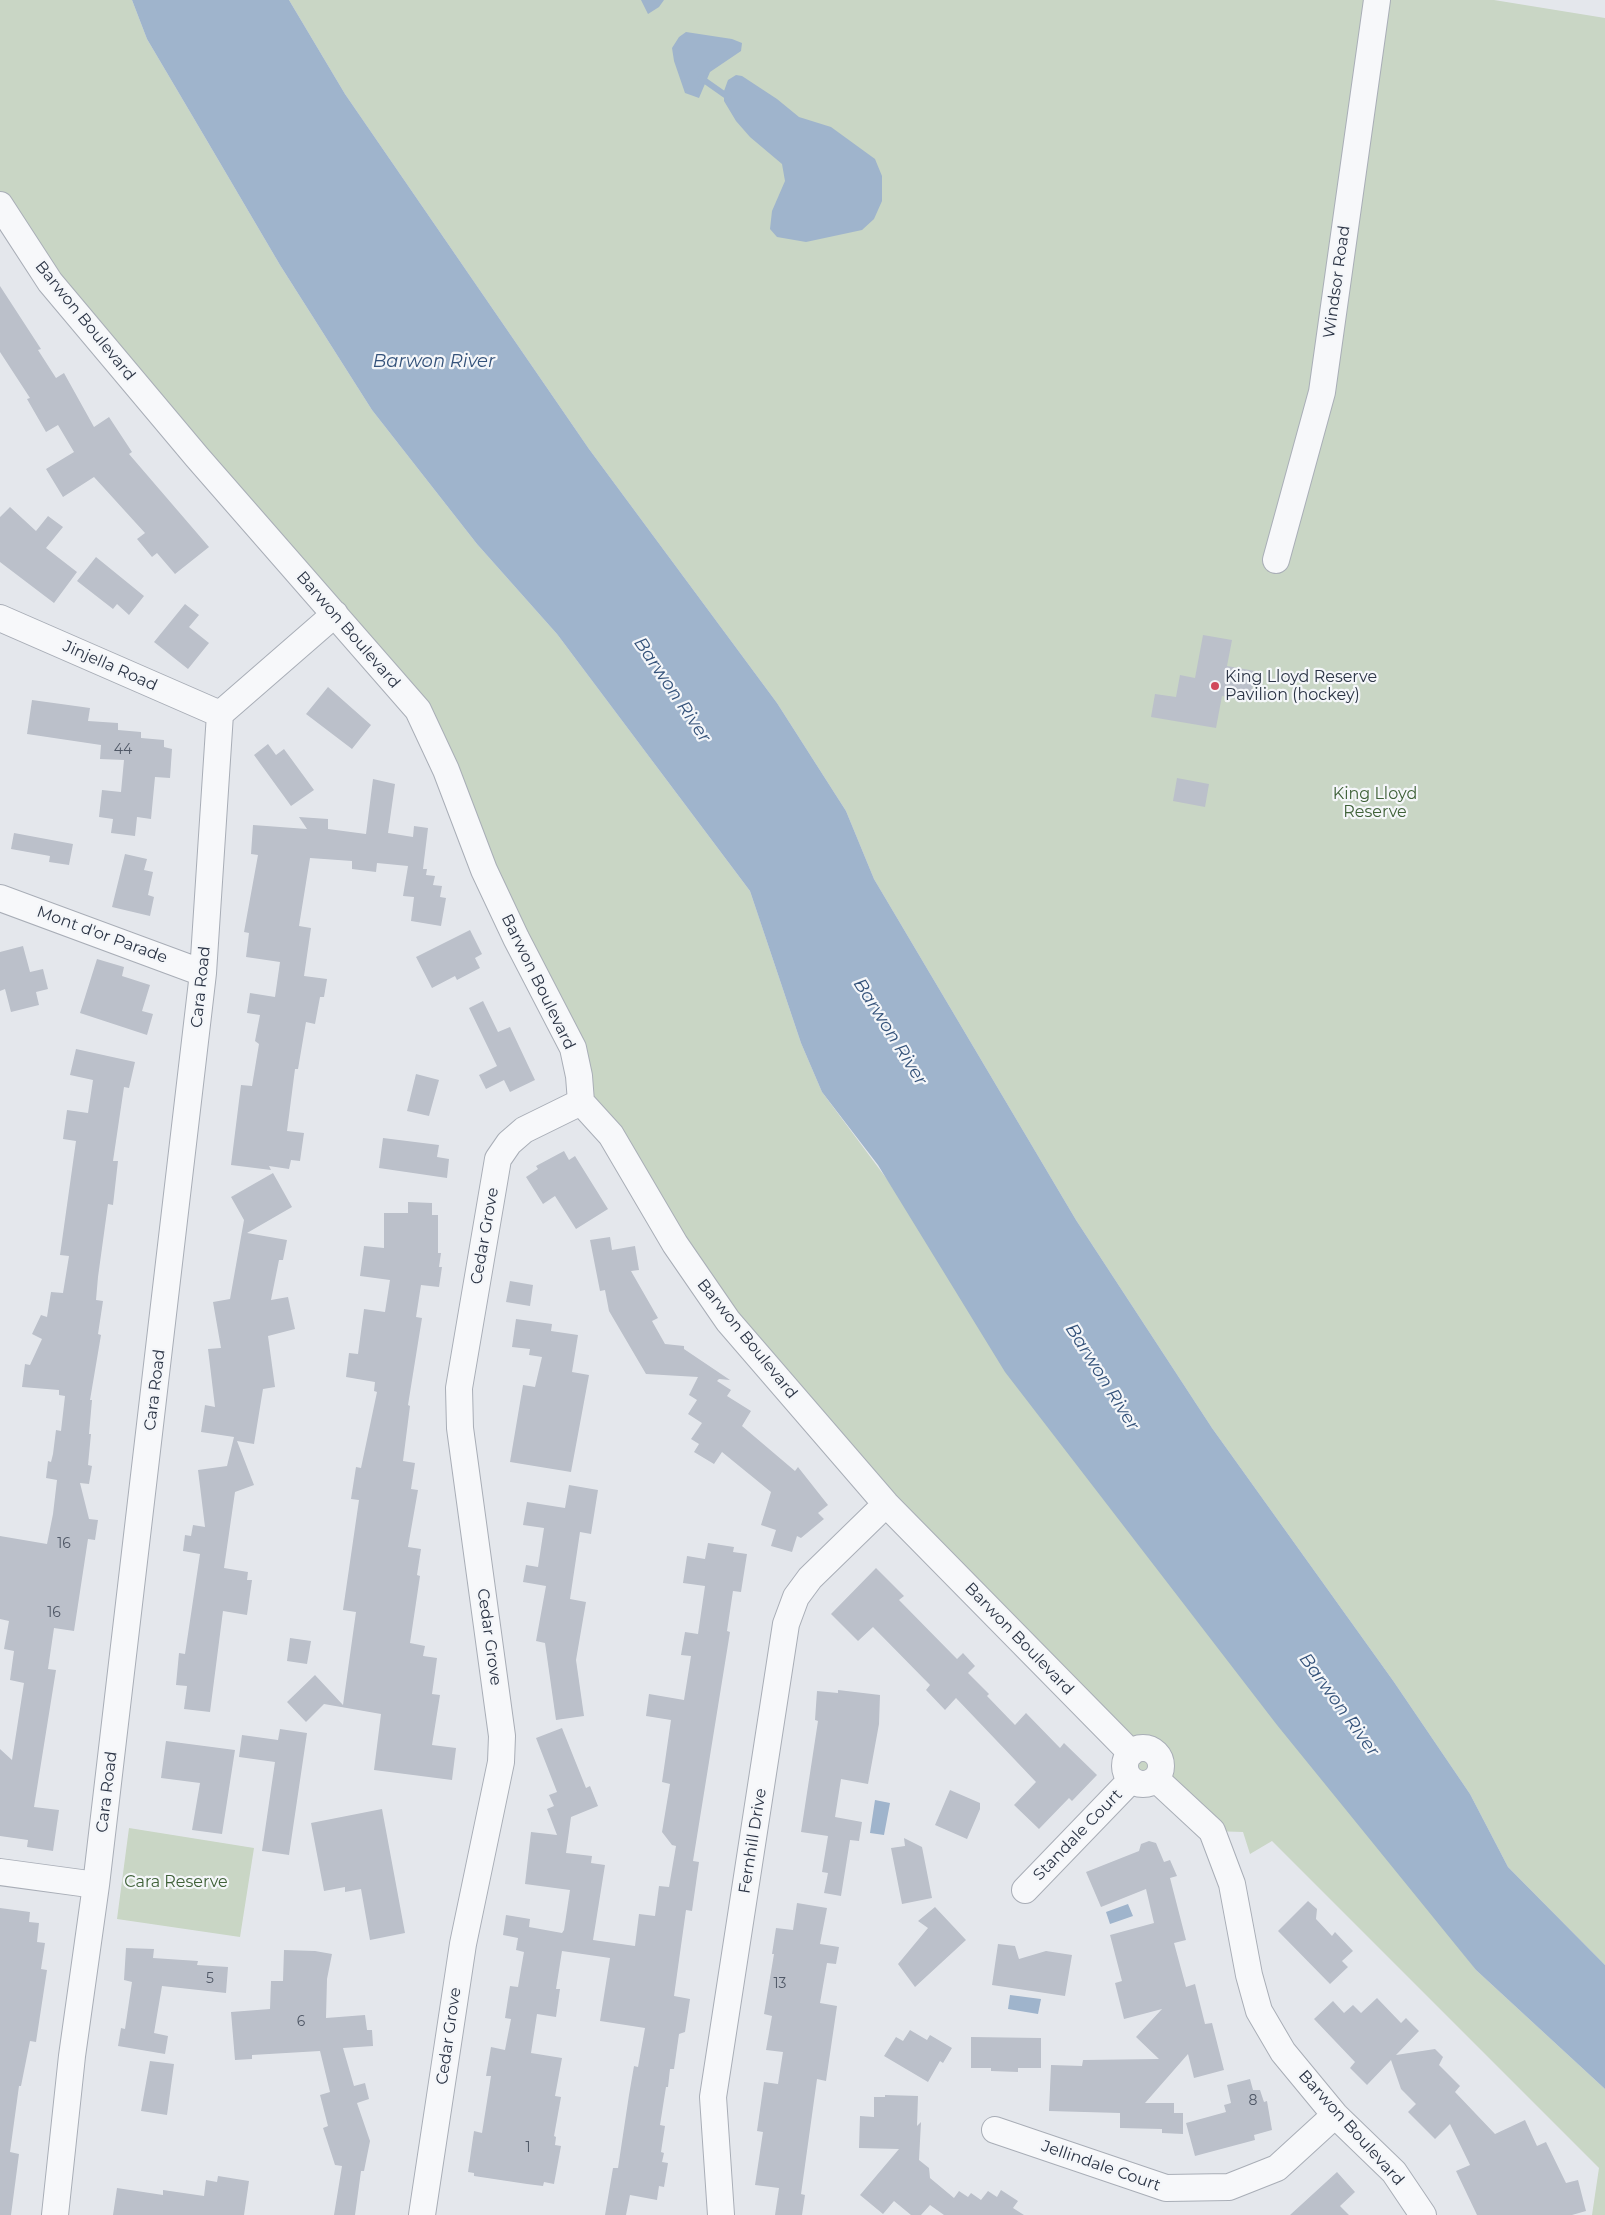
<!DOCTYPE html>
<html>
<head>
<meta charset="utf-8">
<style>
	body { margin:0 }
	canvas { display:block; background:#e4e7ec }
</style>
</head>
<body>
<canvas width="1605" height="2215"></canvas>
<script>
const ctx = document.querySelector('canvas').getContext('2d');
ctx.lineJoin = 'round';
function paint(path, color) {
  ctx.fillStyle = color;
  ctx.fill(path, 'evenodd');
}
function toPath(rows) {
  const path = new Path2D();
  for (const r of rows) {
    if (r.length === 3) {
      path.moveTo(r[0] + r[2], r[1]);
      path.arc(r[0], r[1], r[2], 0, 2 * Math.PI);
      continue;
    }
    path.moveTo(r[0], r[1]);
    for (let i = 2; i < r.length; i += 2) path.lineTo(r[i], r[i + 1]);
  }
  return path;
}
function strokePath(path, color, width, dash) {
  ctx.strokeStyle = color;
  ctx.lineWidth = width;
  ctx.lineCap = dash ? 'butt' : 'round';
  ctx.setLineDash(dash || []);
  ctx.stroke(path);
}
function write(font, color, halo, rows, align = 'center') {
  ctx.font = font + ' Montserrat,sans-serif';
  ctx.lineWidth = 4.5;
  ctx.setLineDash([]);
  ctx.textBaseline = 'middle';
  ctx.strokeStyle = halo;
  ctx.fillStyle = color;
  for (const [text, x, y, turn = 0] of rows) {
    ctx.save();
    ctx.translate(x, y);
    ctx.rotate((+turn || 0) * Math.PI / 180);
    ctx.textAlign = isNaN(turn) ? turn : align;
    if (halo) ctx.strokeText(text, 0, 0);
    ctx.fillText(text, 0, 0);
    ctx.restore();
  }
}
paint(toPath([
	[0,0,132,0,147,39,206,139,280,265,372,410,477,544,557,634,750,891,801,1043,822,1092,1476,1970,1605,2089,1605,2215,1592,2215,1599,2168,1272,1841,1250,1854,1243,1832,1212,1831,1147,1784,1141,1784,1125,1769,1125,1763,728,1321,579,1076,429,728,0,205],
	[289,0,1494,0,1605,18,1605,1965,1508,1867,1470,1794,1394,1682,1212,1428,1076,1220,874,879,846,811,777,703,589,449,345,94],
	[129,1828,254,1848,240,1937,117,1919]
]), '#c9d6c5');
paint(toPath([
	[132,0,289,0,345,94,589,449,777,703,846,811,874,879,1076,1220,1212,1428,1394,1682,1470,1794,1508,1867,1605,1965,1605,2089,1476,1970,1277,1725,1005,1372,878,1165,822,1092,801,1043,750,891,557,634,477,544,372,410,280,265,206,139,147,39],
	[641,0,664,0,659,7,648,14],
	[686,32,732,39,742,43,741,51,710,72,699,98,685,93,674,61,672,48,679,37],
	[736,75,742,76,777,99,799,117,831,127,875,159,882,176,882,201,874,219,862,230,806,242,777,237,770,229,772,211,785,181,782,164,750,137,736,121,724,101,724,91,728,80],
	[875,1800,890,1803,884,1835,870,1833],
	[1128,1904,1133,1916,1110,1924,1106,1912],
	[1010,1995,1041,1999,1038,2014,1008,2009]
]), '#9fb4cc');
strokePath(toPath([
	[701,78,728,97]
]), '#9fb4cc', 6);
paint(toPath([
	[0,286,41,349,38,350,56,378,64,373,94,427,109,417,132,452,129,454,209,547,175,574,157,553,152,557,137,539,145,533,94,477,63,497,46,469,74,452,58,425,46,432,27,399,30,398,0,352],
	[10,507,36,531,48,516,63,527,46,548,77,572,54,603,0,562,0,517],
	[96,557,144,596,129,615,117,604,113,609,77,581],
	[185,604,199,615,189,627,209,643,188,669,154,642],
	[1203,635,1232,640,1227,666,1255,671,1250,701,1222,696,1216,728,1151,717,1155,694,1176,697,1180,675,1195,678],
	[328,687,371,725,352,749,306,714],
	[32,700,90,708,88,721,118,723,118,730,141,732,141,738,164,740,164,747,172,749,170,778,155,777,151,819,137,817,135,836,111,833,113,819,99,817,102,790,121,792,124,760,100,759,101,745,27,734],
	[268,744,276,755,284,749,314,790,291,806,254,755],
	[1177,778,1209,784,1205,807,1173,801],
	[373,779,395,784,388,833,413,837,414,826,428,828,423,869,427,869,426,875,435,876,433,885,442,886,440,897,446,898,441,926,411,921,414,897,403,896,408,866,377,863,376,872,352,869,352,861,310,858,299,926,311,928,304,976,327,979,324,997,320,997,315,1024,306,1022,298,1069,295,1069,287,1131,304,1133,300,1161,291,1160,289,1169,269,1166,271,1170,231,1165,241,1085,252,1086,259,1044,255,1041,260,1015,247,1013,250,993,275,997,280,962,246,957,249,933,244,932,258,855,251,854,253,825,307,829,299,817,328,819,328,829,366,834],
	[14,833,73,844,69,865,49,862,50,856,11,849],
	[125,854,147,859,144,870,153,872,148,895,154,897,150,916,112,907],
	[470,930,482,954,475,958,480,968,457,980,455,976,432,988,416,957],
	[23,946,30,972,43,969,48,989,36,992,39,1005,11,1012,5,989,0,991,0,952],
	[97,959,124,967,122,976,150,985,142,1011,153,1014,147,1035,80,1013],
	[483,1001,498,1032,510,1027,535,1080,510,1092,504,1080,486,1089,479,1075,497,1066,469,1008],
	[76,1049,135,1062,129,1088,124,1087,113,1161,118,1161,113,1205,108,1204,98,1277,96,1300,103,1301,98,1334,101,1335,90,1400,92,1400,89,1434,91,1434,88,1465,92,1466,89,1484,80,1483,89,1519,98,1520,95,1540,88,1539,74,1631,54,1628,48,1669,56,1670,34,1807,59,1810,53,1851,27,1847,28,1840,0,1836,0,1749,12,1760,24,1683,10,1680,14,1651,4,1649,9,1621,0,1619,0,1536,47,1544,53,1514,57,1480,46,1478,48,1461,51,1462,53,1454,56,1430,61,1431,65,1396,59,1395,59,1390,22,1387,25,1364,30,1365,42,1339,32,1334,41,1315,47,1317,51,1292,63,1293,69,1256,60,1255,76,1141,63,1139,67,1110,88,1113,93,1080,70,1075],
	[416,1074,439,1080,429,1116,407,1111],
	[383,1138,439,1145,437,1157,449,1159,447,1178,379,1168],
	[564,1151,569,1160,575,1156,608,1209,576,1229,555,1196,543,1204,526,1177,538,1169,536,1166],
	[273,1173,292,1207,247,1233,287,1240,283,1260,279,1260,271,1300,288,1297,295,1329,268,1336,275,1387,263,1389,254,1444,237,1441,254,1485,235,1492,224,1568,248,1572,247,1580,252,1580,247,1615,223,1611,210,1712,184,1709,187,1686,176,1685,179,1653,185,1654,200,1554,183,1551,185,1535,191,1536,193,1525,205,1527,198,1470,227,1466,234,1437,201,1432,205,1405,215,1407,208,1349,221,1348,213,1302,230,1299,244,1220,231,1197],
	[408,1202,432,1203,432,1215,438,1215,438,1253,441,1253,439,1267,442,1267,439,1287,421,1285,416,1317,422,1318,408,1405,410,1406,403,1461,415,1463,411,1489,418,1490,408,1547,421,1549,417,1575,420,1576,410,1643,425,1646,423,1656,437,1658,432,1694,440,1695,432,1745,456,1748,452,1780,374,1770,381,1714,324,1704,306,1722,287,1702,315,1675,343,1705,356,1612,343,1610,359,1500,351,1499,356,1467,361,1468,377,1392,374,1391,375,1382,346,1377,349,1353,358,1354,364,1309,385,1312,390,1280,360,1276,364,1246,384,1248,384,1213,408,1213],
	[610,1237,612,1250,635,1246,639,1270,631,1271,658,1318,652,1321,665,1344,684,1346,684,1349,730,1380,719,1379,717,1381,731,1390,727,1396,751,1411,742,1426,795,1471,798,1467,828,1505,818,1513,824,1519,801,1538,797,1536,792,1552,771,1546,776,1530,761,1525,771,1492,722,1452,714,1464,694,1452,699,1444,691,1439,702,1423,688,1414,697,1400,689,1395,698,1377,646,1374,609,1311,605,1290,600,1291,590,1240],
	[510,1281,533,1285,530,1306,506,1302],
	[516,1319,552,1324,551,1331,578,1335,572,1372,589,1375,571,1472,510,1462,523,1385,535,1387,542,1357,529,1355,530,1349,512,1347],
	[569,1485,598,1490,591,1534,580,1532,570,1599,586,1602,576,1660,584,1716,556,1720,545,1643,536,1641,546,1586,523,1582,526,1565,538,1567,544,1528,523,1525,527,1502,565,1508],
	[708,1543,734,1547,733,1552,747,1554,741,1592,733,1591,727,1631,730,1632,693,1861,699,1862,692,1911,686,1910,674,1996,690,1999,685,2032,679,2034,674,2069,670,2069,668,2087,666,2087,660,2125,665,2126,661,2152,664,2153,662,2162,668,2163,664,2187,659,2186,657,2200,630,2195,626,2215,605,2215,613,2168,618,2168,629,2095,634,2066,638,2067,645,2028,600,2021,610,1958,562,1951,556,1989,560,1989,556,2017,537,2014,531,2053,562,2058,555,2096,561,2097,554,2136,556,2137,555,2145,561,2146,554,2184,544,2182,543,2186,527,2184,474,2176,474,2173,468,2172,474,2131,482,2133,491,2076,486,2076,491,2047,505,2050,511,2019,505,2018,510,1986,518,1987,524,1952,516,1950,518,1938,503,1935,506,1915,530,1919,529,1927,562,1933,564,1930,570,1890,525,1884,531,1832,557,1835,547,1809,554,1806,549,1795,557,1792,536,1738,562,1728,586,1788,590,1786,598,1806,571,1817,566,1853,592,1856,591,1863,605,1865,593,1940,635,1946,639,1914,655,1916,659,1886,669,1887,676,1846,672,1845,662,1832,670,1784,662,1782,671,1720,646,1716,649,1694,684,1700,691,1656,681,1655,685,1632,698,1634,705,1586,683,1583,687,1556,705,1559],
	[876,1568,904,1596,899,1600,957,1659,963,1653,975,1666,968,1673,989,1694,987,1696,1015,1725,1026,1713,1060,1748,1064,1743,1097,1775,1072,1801,1069,1798,1039,1829,1014,1805,1036,1782,956,1698,945,1710,926,1690,930,1685,873,1627,858,1641,831,1614],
	[290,1638,311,1641,307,1664,287,1661],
	[838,1690,880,1695,879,1724,868,1784,841,1779,835,1817,862,1822,859,1841,850,1840,841,1896,824,1893,828,1873,822,1872,828,1836,801,1832,818,1721,815,1720,817,1691,838,1693],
	[280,1729,307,1733,289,1855,262,1851,275,1762,239,1757,242,1735,278,1740],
	[166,1741,235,1750,222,1834,192,1830,200,1783,161,1778],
	[950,1790,980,1803,980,1809,967,1839,935,1825],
	[382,1809,405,1933,370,1940,361,1889,345,1892,345,1887,324,1891,311,1823],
	[904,1838,922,1847,932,1898,902,1904,891,1848,905,1846],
	[1149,1841,1156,1843,1164,1862,1170,1860,1177,1876,1170,1878,1186,1940,1174,1943,1186,1987,1195,1984,1205,2024,1212,2023,1224,2070,1194,2078,1188,2054,1145,2103,1174,2103,1174,2113,1183,2113,1183,2134,1162,2133,1162,2129,1120,2128,1120,2113,1049,2111,1051,2065,1082,2066,1083,2060,1159,2059,1136,2037,1162,2009,1124,2019,1115,1983,1122,1981,1110,1935,1154,1923,1146,1889,1101,1907,1086,1872,1139,1851,1141,1844],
	[1308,1901,1317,1909,1316,1919,1332,1936,1335,1932,1353,1951,1342,1961,1348,1967,1330,1984,1278,1931],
	[797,1903,827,1908,820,1944,839,1947,836,1964,827,1963,820,2003,837,2006,826,2081,817,2079,801,2194,805,2195,802,2215,775,2215,779,2188,755,2185,763,2132,757,2131,764,2082,778,2084,783,2052,766,2050,772,2016,764,2014,774,1954,772,1954,776,1928,793,1930],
	[935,1907,966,1940,915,1987,898,1964,928,1928,918,1921],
	[0,1908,30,1912,29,1922,39,1923,37,1942,45,1943,41,1969,47,1970,36,2042,30,2041,21,2086,19,2086,10,2152,19,2154,11,2215,0,2215],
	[998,1944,1015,1946,1019,1959,1046,1951,1072,1955,1065,1996,992,1985],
	[126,1948,154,1949,153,1958,198,1961,197,1965,228,1967,226,1993,162,1986,154,2033,168,2036,165,2054,118,2046,121,2028,125,2029,132,1982,124,1980],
	[284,1950,315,1951,332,1954,327,1979,326,2018,365,2015,367,2030,372,2030,373,2046,343,2048,354,2086,365,2083,369,2099,357,2103,370,2141,364,2171,361,2171,355,2215,334,2215,342,2166,335,2165,323,2128,328,2126,320,2095,330,2092,320,2051,252,2055,252,2059,235,2060,231,2012,270,2009,271,1981,283,1981],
	[1377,1998,1401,2023,1406,2018,1419,2031,1396,2055,1435,2049,1443,2057,1439,2065,1460,2086,1455,2092,1495,2134,1525,2120,1537,2146,1546,2142,1566,2183,1578,2180,1586,2211,1572,2215,1477,2215,1456,2171,1470,2165,1450,2124,1435,2139,1408,2112,1416,2104,1401,2089,1391,2060,1367,2085,1350,2068,1355,2062,1314,2019,1333,2001,1344,2013,1353,2005,1361,2013],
	[910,2030,927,2040,930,2035,952,2048,943,2063,940,2061,928,2082,884,2056,896,2037,903,2041],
	[971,2037,1041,2038,1041,2068,1018,2068,1018,2072,991,2071,991,2068,971,2068],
	[150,2061,174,2064,167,2115,141,2111],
	[1250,2079,1253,2090,1260,2090,1264,2102,1267,2101,1272,2130,1254,2135,1255,2140,1195,2156,1186,2123,1226,2112,1224,2105,1231,2103,1227,2085],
	[885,2095,918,2096,917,2126,921,2122,919,2160,929,2168,930,2178,954,2198,959,2191,968,2197,971,2193,981,2200,988,2191,997,2197,1001,2190,1018,2201,1013,2208,1024,2215,944,2215,930,2205,921,2215,911,2215,894,2201,883,2214,860,2195,899,2149,859,2148,860,2116,874,2117,874,2097,885,2097],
	[1337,2172,1355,2192,1340,2206,1349,2215,1290,2215],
	[218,2176,249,2181,244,2215,113,2215,117,2188,163,2195,163,2190,204,2196,206,2180,217,2182]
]), '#bbc0ca');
const minor = toPath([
	[0,205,50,282,197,457,418,710,446,770,484,870,516,938,573,1048,579,1076,581,1102,611,1135,675,1244,728,1321,886,1504,1131,1753],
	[1276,560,1322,392,1377,0],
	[0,618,220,714],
	[0,898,203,973],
	[1143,1766,18],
	[1156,1779,1212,1831,1232,1884,1249,1975,1259,2011,1283,2052,1335,2115,1394,2172,1423,2215],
	[0,1872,96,1885],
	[1025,1890,1131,1780],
	[995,2130,1166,2188,1229,2187,1277,2168,1335,2115],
	[55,2215,72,2056,96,1885,203,973,220,714,335,614],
	[422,2215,463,1944,501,1762,502,1736,460,1428,459,1388,498,1159,509,1143,524,1130,581,1102],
	[721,2215,713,2097,786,1624,796,1597,810,1578,886,1504]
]);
strokePath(minor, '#a9aeb7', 28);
strokePath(minor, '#f7f8fa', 26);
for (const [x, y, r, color] of [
	[1215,686,5,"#d1495b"]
]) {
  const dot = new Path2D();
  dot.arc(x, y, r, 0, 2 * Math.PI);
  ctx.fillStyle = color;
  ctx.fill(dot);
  strokePath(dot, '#f4f6f9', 2);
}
write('14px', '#4f5766', null, [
	["44",123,750],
	["16",64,1544],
	["16",54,1613],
	["5",210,1979],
	["13",780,1984],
	["6",301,2022],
	["8",1253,2101],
	["1",528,2148]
]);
write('16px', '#2b3445', '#f4f6f9', [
	["Windsor Road",1337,282,-82],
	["Barwon Boulevard",85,321,51],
	["Barwon Boulevard",348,630,49],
	["Jinjella Road",110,666,24],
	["Mont d'or Parade",102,935,20],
	["Barwon Boulevard",538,982,64],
	["Cara Road",201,987,-84],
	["Cedar Grove",485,1236,-80],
	["Barwon Boulevard",747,1339,51],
	["Cara Road",155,1390,-83],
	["Cedar Grove",489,1637,82],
	["Barwon Boulevard",1019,1639,46],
	["Cara Road",107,1792,-83],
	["Standale Court",1078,1835,-46],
	["Fernhill Drive",753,1841,-81],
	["Cedar Grove",449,2036,-82],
	["Barwon Boulevard",1351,2128,48],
	["Jellindale Court",1101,2166,19]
]);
write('16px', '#2b3445', '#f4f6f9', [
	["King Lloyd Reserve",1225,677],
	["Pavilion (hockey)",1225,695]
], 'left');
write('16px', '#3f6138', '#f4f6f9', [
	["King Lloyd",1375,794],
	["Reserve",1375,812],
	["Cara Reserve",176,1882]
]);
write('italic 18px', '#34527a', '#f4f6f9', [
	["Barwon River",434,362],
	["Barwon River",672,690,56],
	["Barwon River",890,1032,58],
	["Barwon River",1102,1377,58],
	["Barwon River",1339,1705,54]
]);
</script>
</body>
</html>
